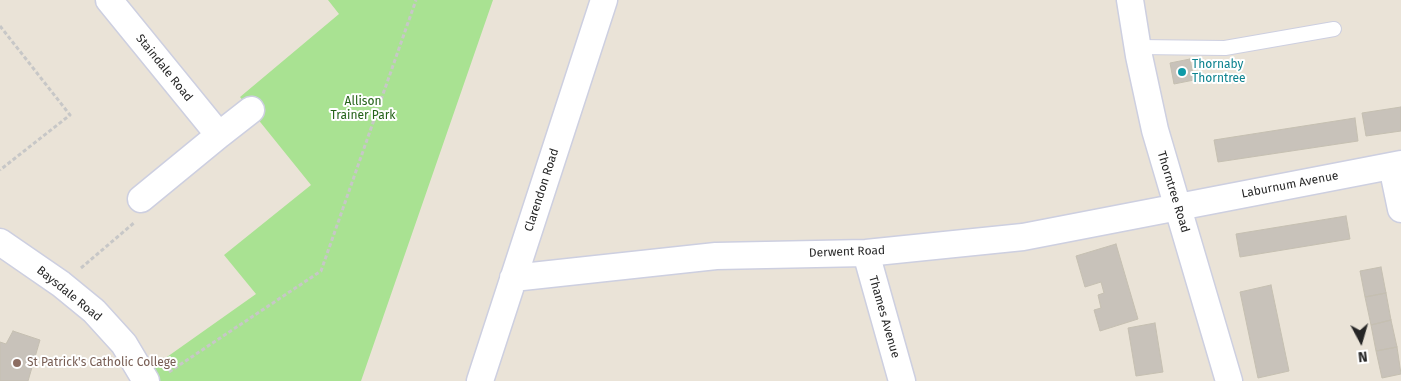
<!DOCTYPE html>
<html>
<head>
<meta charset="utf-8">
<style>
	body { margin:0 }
	#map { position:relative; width:1401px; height:381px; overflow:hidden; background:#eae3d7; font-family:"Fira Sans",sans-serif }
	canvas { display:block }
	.north { position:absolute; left:1336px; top:316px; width:50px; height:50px; -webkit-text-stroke:4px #fff; paint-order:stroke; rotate:174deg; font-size:14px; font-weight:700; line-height:20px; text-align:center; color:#262626 }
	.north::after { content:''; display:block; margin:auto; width:18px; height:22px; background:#262626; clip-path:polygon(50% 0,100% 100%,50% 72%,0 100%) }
</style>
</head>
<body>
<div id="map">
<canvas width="1401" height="381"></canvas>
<div class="north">N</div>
</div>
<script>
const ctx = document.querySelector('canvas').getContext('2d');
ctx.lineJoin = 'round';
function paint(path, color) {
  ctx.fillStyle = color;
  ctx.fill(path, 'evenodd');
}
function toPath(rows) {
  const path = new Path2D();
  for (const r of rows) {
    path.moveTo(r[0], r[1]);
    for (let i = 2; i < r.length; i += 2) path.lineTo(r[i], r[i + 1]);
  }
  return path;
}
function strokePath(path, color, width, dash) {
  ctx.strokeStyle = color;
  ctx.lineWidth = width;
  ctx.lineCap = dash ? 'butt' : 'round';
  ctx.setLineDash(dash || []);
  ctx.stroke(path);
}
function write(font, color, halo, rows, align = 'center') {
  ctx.font = font + ' "Fira Sans",sans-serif';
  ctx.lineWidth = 4;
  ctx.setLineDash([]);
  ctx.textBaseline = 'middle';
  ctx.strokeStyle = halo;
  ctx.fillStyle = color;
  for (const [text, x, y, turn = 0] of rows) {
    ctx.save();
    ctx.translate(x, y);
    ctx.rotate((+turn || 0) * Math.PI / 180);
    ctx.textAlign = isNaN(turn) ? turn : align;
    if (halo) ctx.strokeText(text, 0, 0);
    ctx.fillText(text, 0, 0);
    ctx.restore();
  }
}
paint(toPath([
	[328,0,493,0,361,381,133,381,256,294,224,255,311,185,240,97,339,14]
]), '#a9e292');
const building = toPath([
	[1190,59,1194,80,1174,84,1170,63,1190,59],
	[1401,107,1401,131,1366,136,1362,113,1401,107],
	[1355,118,1358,141,1218,162,1214,140,1355,118],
	[1346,216,1350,239,1240,257,1236,234,1346,216],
	[1116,244,1138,319,1100,331,1094,310,1101,308,1098,295,1104,293,1101,282,1085,287,1076,256,1116,244],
	[1381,267,1386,293,1365,297,1360,271,1381,267],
	[1271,285,1289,371,1258,378,1240,292,1271,285],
	[1386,293,1391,320,1371,325,1365,297,1386,293],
	[1391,320,1397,347,1376,351,1371,325,1391,320],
	[1155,323,1163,372,1136,376,1128,328,1155,323],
	[13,331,40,340,28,381,0,381,0,342,6,344,13,331],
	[1397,347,1401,374,1382,378,1376,351,1397,347]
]);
paint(building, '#c8c2ba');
strokePath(building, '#c5bfb1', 1);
const lane = toPath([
	[1138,47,1225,48,1334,29]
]);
const street = toPath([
	[109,0,219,135,141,199],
	[1130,0,1139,56,1155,130,1229,381],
	[219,135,251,110],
	[1392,166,1401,209],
	[0,242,61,284,94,311,124,344,146,381],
	[866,253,902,381],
	[513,278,716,256,866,253,1023,237,1401,164],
	[480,381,604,0]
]);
strokePath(lane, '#cdcfe0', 16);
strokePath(street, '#cdcfe0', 29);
strokePath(toPath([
	[0,26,70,115,0,170],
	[81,268,135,222],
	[169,372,321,271,416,0]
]), '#c7c7c7', 3, [4, 2.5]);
strokePath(lane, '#fff', 14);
strokePath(street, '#fff', 26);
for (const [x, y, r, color] of [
	[1182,72,5,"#0f9aa8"],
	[17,363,5,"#8d6e63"]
]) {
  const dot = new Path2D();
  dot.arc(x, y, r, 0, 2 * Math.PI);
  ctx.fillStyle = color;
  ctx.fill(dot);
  strokePath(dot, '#fff', 2);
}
write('12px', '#0d838f', '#fff', [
	["Thornaby",1192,65],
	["Thorntree",1192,79]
], 'left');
write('12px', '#262626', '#fff', [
	["Staindale Road",164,68,51],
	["Laburnum Avenue",1290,185,-11],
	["Clarendon Road",542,190,-72],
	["Thorntree Road",1173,192,73],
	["Derwent Road",847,252,-2],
	["Baysdale Road",69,294,39],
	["Thames Avenue",884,317,74]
]);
write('12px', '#246218', '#fff', [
	["Allison",363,102],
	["Trainer Park",363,116]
]);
write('12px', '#785e54', '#fff', [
	["St Patrick's Catholic College",27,363]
], 'left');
</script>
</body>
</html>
